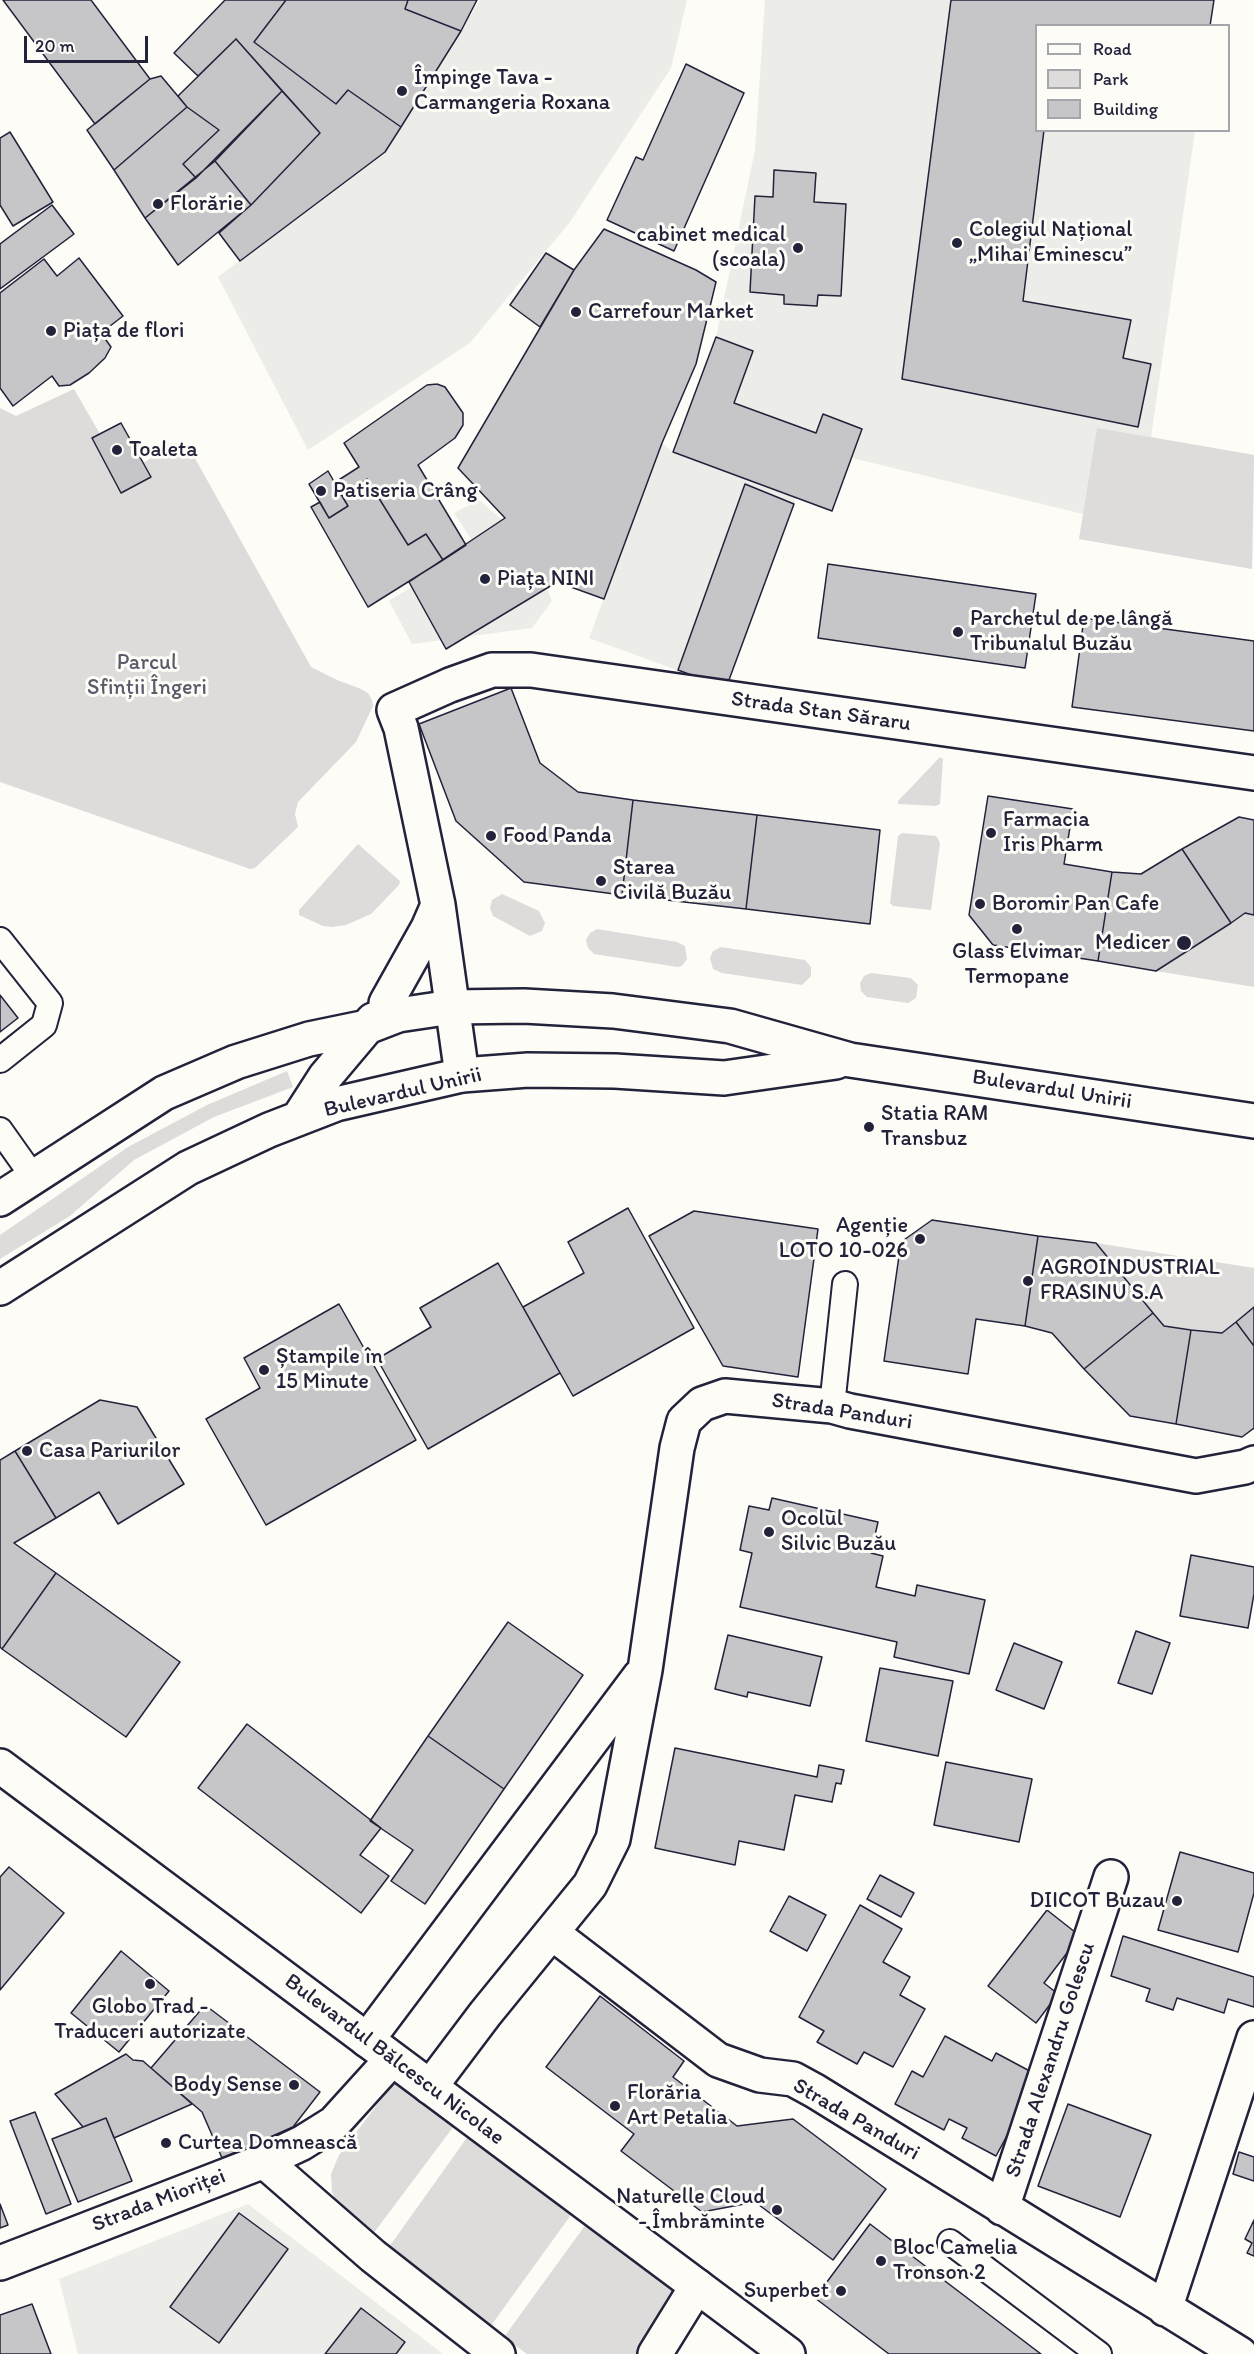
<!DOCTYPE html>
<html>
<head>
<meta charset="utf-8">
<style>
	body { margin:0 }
	#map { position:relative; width:1254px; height:2354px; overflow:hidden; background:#fdfcf7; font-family:Itim,sans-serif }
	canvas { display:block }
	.legend { position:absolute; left:1035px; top:24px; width:195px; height:108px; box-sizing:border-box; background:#fdfcf7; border:2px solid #a5a5ac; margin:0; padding:8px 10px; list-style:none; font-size:18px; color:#22223b }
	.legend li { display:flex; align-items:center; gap:12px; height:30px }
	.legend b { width:30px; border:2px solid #a5a5ac }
	.scale { position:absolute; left:24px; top:36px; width:124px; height:27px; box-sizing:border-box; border:3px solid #22223b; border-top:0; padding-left:8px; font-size:18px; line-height:21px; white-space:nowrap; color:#22223b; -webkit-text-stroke:4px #fdfcf7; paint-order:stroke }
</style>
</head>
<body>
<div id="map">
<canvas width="1254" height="2354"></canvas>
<ul class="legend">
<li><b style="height:8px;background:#fdfcf7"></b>Road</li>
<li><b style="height:16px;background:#dddcdb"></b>Park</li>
<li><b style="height:16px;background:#c6c6c8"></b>Building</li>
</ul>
<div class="scale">20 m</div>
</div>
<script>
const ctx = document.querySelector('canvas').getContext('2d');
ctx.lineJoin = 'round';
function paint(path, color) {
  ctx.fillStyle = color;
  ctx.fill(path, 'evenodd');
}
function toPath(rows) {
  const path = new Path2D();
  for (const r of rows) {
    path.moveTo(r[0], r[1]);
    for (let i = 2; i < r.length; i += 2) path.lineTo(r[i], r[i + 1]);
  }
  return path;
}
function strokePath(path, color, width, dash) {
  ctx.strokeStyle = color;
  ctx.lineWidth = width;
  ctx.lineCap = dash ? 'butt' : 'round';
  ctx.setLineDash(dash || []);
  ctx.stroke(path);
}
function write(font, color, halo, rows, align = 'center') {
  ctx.font = font + ' Itim,sans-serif';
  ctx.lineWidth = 6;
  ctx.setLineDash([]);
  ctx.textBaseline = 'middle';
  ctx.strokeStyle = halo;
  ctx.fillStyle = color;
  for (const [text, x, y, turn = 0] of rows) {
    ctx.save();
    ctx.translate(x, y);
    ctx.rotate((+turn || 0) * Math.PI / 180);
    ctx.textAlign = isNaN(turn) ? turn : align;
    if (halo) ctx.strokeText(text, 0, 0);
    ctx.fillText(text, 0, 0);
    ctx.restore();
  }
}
paint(toPath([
	[480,0,687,0,671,68,570,222,470,343,308,450,218,277,385,152],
	[765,0,1214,0,1210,25,1036,26,1036,130,1195,131,1151,437,1254,455,1252,569,1079,539,1083,514,852,458,832,511,796,498,726,688,589,638,662,443,673,452,716,337,755,150],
	[479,500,527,541,552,601,532,628,412,644,389,601,476,547,454,513],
	[248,2204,443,2354,78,2354,59,2279]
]), '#ecece9');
paint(toPath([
	[74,389,100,434,92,439,121,493,151,477,143,463,176,443,191,451,311,667,337,680,361,689,368,693,372,700,373,706,356,742,298,802,295,814,298,827,255,868,250,869,0,782,0,408,16,416],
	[1097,428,1254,455,1252,569,1079,539],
	[940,757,943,759,940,804,936,806,898,804,898,801],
	[902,833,936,836,938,839,940,843,931,910,893,906,890,903,898,836],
	[358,844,400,881,399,885,371,914,346,925,332,927,323,926,299,915,299,910],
	[502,894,539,911,545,923,542,931,530,936,493,916,490,908,492,900],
	[1245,913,1254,915,1254,987,1156,971],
	[597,929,677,942,685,946,687,959,682,966,678,967,594,954,588,948,586,940,590,933],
	[721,947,805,960,811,967,811,976,802,985,722,973,713,969,710,958,713,951],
	[871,973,911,978,918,985,916,998,908,1003,867,997,861,991,860,983,864,976],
	[287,1071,293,1087,214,1117,134,1160,70,1216,0,1259,0,1235,128,1147,207,1105],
	[1096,1243,1254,1268,1254,1307,1222,1333,1164,1326],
	[398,2077,457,2122,373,2234,339,2208,332,2192,331,2174,339,2155],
	[471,2132,576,2208,490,2327,389,2247],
	[589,2220,683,2290,636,2354,527,2354,504,2337]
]), '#dddcdb');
const building = toPath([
	[3,0,91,0,150,79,95,124,3,0],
	[225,0,286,0,254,42,336,104,348,90,401,127,385,152,240,261,219,233,251,205,320,133,236,39,198,76,174,53,225,0],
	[286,0,408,0,405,9,461,31,401,127,348,90,336,104,254,42,286,0],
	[408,0,477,0,461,31,405,9,408,0],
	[951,0,1214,0,1210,26,1036,26,1036,130,1044,130,1023,301,1131,320,1123,358,1151,364,1138,427,902,379,951,0],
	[236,39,282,91,196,178,183,164,219,130,187,107,178,96,236,39],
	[686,64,744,93,674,251,607,220,636,157,643,160,686,64],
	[161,76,187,107,114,170,87,130,150,79,161,76],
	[282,91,320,133,251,205,215,161,282,91],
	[187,107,219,130,183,164,196,178,145,218,114,170,187,107],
	[10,132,53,202,13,226,0,205,0,138,10,132],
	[215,161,251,205,178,265,145,218,215,161],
	[774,170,816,173,814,202,846,204,841,296,818,295,817,306,784,304,784,295,750,292,755,196,773,197,774,170],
	[52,205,74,234,0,289,0,244,52,205],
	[604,229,696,270,716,282,696,364,662,443,604,599,557,582,446,649,409,582,505,518,458,468,574,270,604,229],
	[546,253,574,270,540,327,510,305,546,253],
	[79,258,123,316,101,333,111,347,105,358,89,373,70,385,59,386,52,376,13,406,0,388,0,293,44,259,57,276,79,258],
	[716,337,753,351,734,403,816,433,823,414,862,429,832,511,673,452,716,337],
	[437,384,445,387,463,413,463,425,455,438,418,465,466,545,443,560,426,534,408,545,367,479,342,496,334,483,359,467,344,443,427,385,437,384],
	[121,423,151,477,121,493,92,438,121,423],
	[328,471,348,506,329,518,309,484,328,471],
	[367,479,408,545,426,534,443,560,368,607,311,507,320,502,329,518,348,506,342,496,367,479],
	[745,484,794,504,726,688,678,670,745,484],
	[828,564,1036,594,1025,668,818,638,828,564],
	[1084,618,1254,641,1254,731,1072,707,1084,618],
	[511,688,540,763,578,792,633,800,622,895,524,882,456,821,419,724,511,688],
	[988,796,1073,809,1064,864,1112,872,1098,961,993,945,969,915,988,796],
	[633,800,757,815,746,909,622,895,633,800],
	[757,815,880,830,870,924,746,909,757,815],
	[1239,817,1254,820,1254,915,1245,913,1231,923,1182,849,1239,817],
	[1182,849,1231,923,1156,971,1098,961,1112,872,1141,874,1182,849],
	[0,995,18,1018,0,1032,0,995],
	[628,1208,694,1328,573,1396,523,1307,584,1273,568,1242,628,1208],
	[694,1211,818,1229,798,1377,723,1366,649,1236,694,1211],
	[932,1220,1038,1236,1025,1326,976,1319,968,1374,884,1361,901,1242,932,1220],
	[1038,1236,1096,1243,1153,1313,1084,1369,1052,1333,1025,1326,1038,1236],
	[498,1263,560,1373,428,1449,377,1359,431,1327,420,1308,498,1263],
	[339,1304,416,1440,266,1525,206,1419,260,1388,244,1358,339,1304],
	[1254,1307,1254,1346,1236,1322,1254,1307],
	[1153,1313,1164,1326,1191,1330,1176,1424,1130,1416,1084,1369,1153,1313],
	[1236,1322,1254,1346,1254,1428,1242,1437,1176,1424,1191,1330,1222,1333,1236,1322],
	[100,1400,137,1407,184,1484,118,1524,99,1492,56,1518,15,1451,100,1400],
	[15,1451,56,1518,14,1543,56,1573,2,1649,0,1647,0,1460,15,1451],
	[772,1498,878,1522,871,1553,883,1556,876,1587,915,1596,917,1585,985,1600,969,1674,894,1657,897,1642,740,1607,752,1553,740,1550,749,1506,769,1510,772,1498],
	[1191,1555,1254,1567,1254,1594,1248,1628,1180,1616,1191,1555],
	[56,1573,180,1662,126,1737,2,1649,56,1573],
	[508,1622,583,1675,504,1789,428,1736,508,1622],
	[1136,1631,1170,1643,1152,1694,1118,1683,1136,1631],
	[728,1635,822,1657,810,1706,748,1692,747,1697,715,1689,728,1635],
	[1014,1643,1062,1662,1044,1709,996,1690,1014,1643],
	[880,1668,953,1681,938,1756,866,1741,880,1668],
	[247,1724,381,1828,360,1855,389,1876,361,1913,198,1788,247,1724],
	[428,1736,504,1789,425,1904,391,1881,413,1850,370,1821,428,1736],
	[675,1748,817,1777,819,1765,844,1770,841,1784,836,1783,832,1802,795,1795,784,1850,739,1841,735,1865,655,1848,675,1748],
	[946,1762,1032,1779,1019,1842,934,1825,946,1762],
	[1180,1852,1254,1873,1254,1893,1238,1952,1158,1930,1180,1852],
	[9,1867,64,1913,0,1990,0,1877,9,1867],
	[880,1875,914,1893,901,1917,867,1899,880,1875],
	[789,1896,826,1915,807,1951,770,1931,789,1896],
	[860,1905,902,1929,883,1962,910,1977,900,1995,925,2009,893,2067,864,2052,857,2064,817,2042,824,2031,799,2017,860,1905],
	[1047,1910,1080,1936,1044,1983,1058,1994,1036,2023,988,1986,1047,1910],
	[1123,1936,1254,1977,1254,2007,1228,1999,1224,2013,1177,1998,1173,2010,1146,2001,1150,1989,1111,1976,1123,1936],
	[121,1951,169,1991,119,2052,71,2013,121,1951],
	[600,1996,684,2061,673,2077,737,2126,793,2119,886,2189,833,2260,755,2202,702,2212,621,2151,634,2134,546,2067,600,1996],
	[205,2005,320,2092,293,2127,222,2158,202,2112,151,2068,205,2005],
	[945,2036,992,2061,996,2053,1039,2076,996,2156,962,2138,967,2128,949,2119,944,2130,895,2104,912,2071,923,2077,945,2036],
	[126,2054,133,2060,143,2061,192,2104,114,2138,106,2118,83,2127,55,2094,126,2054],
	[1068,2104,1151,2135,1120,2217,1038,2186,1068,2104],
	[35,2112,71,2204,46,2214,10,2121,35,2112],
	[106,2118,132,2181,78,2202,52,2139,106,2118],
	[1239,2152,1254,2157,1254,2181,1233,2174,1239,2152],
	[0,2204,8,2225,0,2228,0,2204],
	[239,2213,288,2249,219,2343,170,2307,239,2213],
	[1254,2220,1254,2256,1247,2253,1252,2243,1245,2239,1254,2220],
	[870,2224,1041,2354,889,2354,815,2298,870,2224],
	[32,2304,51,2354,0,2354,0,2315,32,2304],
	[361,2308,405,2342,396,2354,325,2354,361,2308]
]);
paint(building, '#c6c6c8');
strokePath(building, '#22223b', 1.5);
const lane = toPath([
	[0,940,50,1003,44,1025,0,1060],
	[0,1130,34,1178],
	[832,1406,845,1284],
	[950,2242,1099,2354]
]);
const street = toPath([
	[398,1015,386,1003,428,928,438,905],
	[462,1075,438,905,401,728,394,710,450,685,492,670,531,670,1254,773],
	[552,1933,718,2060,760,2075,793,2079,815,2091,1240,2354],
	[367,2040,640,1676],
	[430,2087,485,2014,590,1885,613,1839,645,1670,677,1448,684,1421,702,1404,725,1396,832,1406,850,1411,1196,1476,1245,1467,1254,1463],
	[264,2161,373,2256,498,2354],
	[1002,2208,1111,1877],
	[0,2263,264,2161,302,2143,334,2123,392,2059],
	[1165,2309,1254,2038],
	[655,2354,697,2286]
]);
const secondary = toPath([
	[0,1766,788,2354]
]);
const primary = toPath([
	[298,1119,325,1077,373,1020],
	[0,1199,164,1093,236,1062,309,1039,367,1027,398,1015,452,1007,524,1006,613,1011,730,1026,850,1060,1254,1121],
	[0,1288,188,1168,269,1130,336,1104,462,1075,528,1070,615,1071,724,1078,836,1062]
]);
strokePath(lane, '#22223b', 28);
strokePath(street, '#22223b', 38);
strokePath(secondary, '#22223b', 38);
strokePath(primary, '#22223b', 38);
strokePath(lane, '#fdfcf7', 24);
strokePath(street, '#fdfcf7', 33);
strokePath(secondary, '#fdfcf7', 33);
strokePath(primary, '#fdfcf7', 33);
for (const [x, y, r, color] of [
	[402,91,6,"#22223b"],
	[158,204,6,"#22223b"],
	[957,243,6,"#22223b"],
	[798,248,6,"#22223b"],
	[576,312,6,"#22223b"],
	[51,331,6,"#22223b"],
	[117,450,6,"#22223b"],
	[321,491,6,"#22223b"],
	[485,579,6,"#22223b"],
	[958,632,6,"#22223b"],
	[991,833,6,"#22223b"],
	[491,836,6,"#22223b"],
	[601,881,6,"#22223b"],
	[980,904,6,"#22223b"],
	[1017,929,6,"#22223b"],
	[1184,943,8,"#22223b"],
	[869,1127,6,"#22223b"],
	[920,1239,6,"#22223b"],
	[1028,1281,6,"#22223b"],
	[264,1370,6,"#22223b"],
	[27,1451,6,"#22223b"],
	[769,1532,6,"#22223b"],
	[1177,1901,6,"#22223b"],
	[150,1984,6,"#22223b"],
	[294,2085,6,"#22223b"],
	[615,2106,6,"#22223b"],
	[166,2143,6,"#22223b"],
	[777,2210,6,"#22223b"],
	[881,2261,6,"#22223b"],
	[841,2291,6,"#22223b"]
]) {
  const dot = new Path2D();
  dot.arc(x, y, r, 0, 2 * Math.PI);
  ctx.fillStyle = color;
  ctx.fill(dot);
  strokePath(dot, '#fdfcf7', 2);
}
write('22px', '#22223b', '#fdfcf7', [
	["Împinge Tava -",414,78],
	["Carmangeria Roxana",414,103],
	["Florărie",170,204],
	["Colegiul Național",969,230],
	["„Mihai Eminescu”",969,255],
	["cabinet medical",786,235,"right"],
	["(scoala)",786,260,"right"],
	["Carrefour Market",588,312],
	["Piața de flori",63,331],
	["Toaleta",129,450],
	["Patiseria Crâng",333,491],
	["Piața NINI",497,579],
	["Parchetul de pe lângă",970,619],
	["Tribunalul Buzău",970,644],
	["Farmacia",1003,820],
	["Iris Pharm",1003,845],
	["Food Panda",503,836],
	["Starea",613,868],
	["Civilă Buzău",613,893],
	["Boromir Pan Cafe",992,904],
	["Medicer",1170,943,"right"],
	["Glass Elvimar",1017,952,"center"],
	["Termopane",1017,977,"center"],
	["Statia RAM",881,1114],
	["Transbuz",881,1139],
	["Agenție",908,1226,"right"],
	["LOTO 10-026",908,1251,"right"],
	["AGROINDUSTRIAL",1040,1268],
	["FRASINU S.A",1040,1293],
	["Ștampile în",276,1357],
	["15 Minute",276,1382],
	["Casa Pariurilor",39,1451],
	["Ocolul",781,1519],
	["Silvic Buzău",781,1544],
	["DIICOT Buzau",1165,1901,"right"],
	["Globo Trad -",150,2007,"center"],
	["Traduceri autorizate",150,2032,"center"],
	["Body Sense",282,2085,"right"],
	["Florăria",627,2093],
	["Art Petalia",627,2118],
	["Curtea Domnească",178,2143],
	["Naturelle Cloud",765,2197,"right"],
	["- Îmbrăminte",765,2222,"right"],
	["Bloc Camelia",893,2248],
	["Tronson 2",893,2273],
	["Superbet",829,2291,"right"]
], 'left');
write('22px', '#5a5a6b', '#fdfcf7', [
	["Parcul",147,663],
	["Sfinții Îngeri",147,688]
]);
write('22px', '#22223b', '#fdfcf7', [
	["Strada Stan Săraru",821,712,8],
	["Bulevardul Unirii",1052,1090,9],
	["Bulevardul Unirii",403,1093,-13],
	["Strada Panduri",842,1412,9],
	["Bulevardul Bălcescu Nicolae",394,2060,37],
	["Strada Alexandru Golescu",1051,2060,-72],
	["Strada Panduri",856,2120,30],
	["Strada Mioriței",159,2201,-21]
]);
</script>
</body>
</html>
